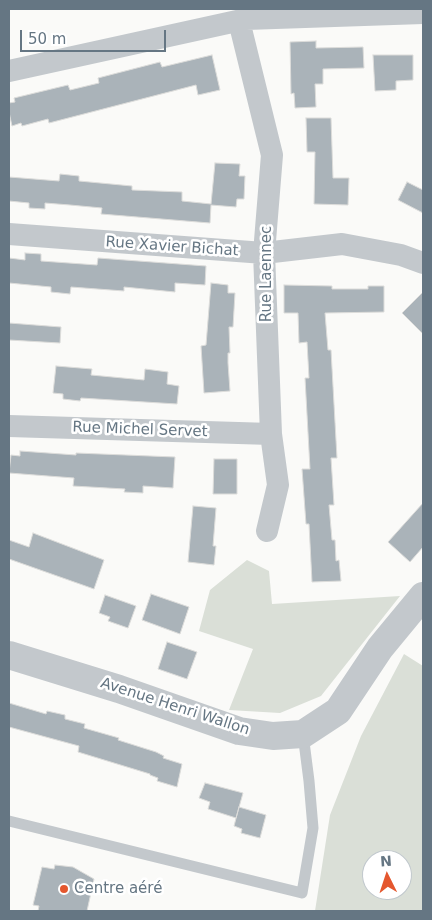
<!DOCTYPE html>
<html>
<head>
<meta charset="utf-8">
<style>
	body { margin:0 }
	#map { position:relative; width:432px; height:920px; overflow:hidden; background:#fafaf8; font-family:"DejaVu Sans",sans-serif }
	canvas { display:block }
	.frame { position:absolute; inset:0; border:10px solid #657683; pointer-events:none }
	.north { position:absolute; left:362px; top:850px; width:50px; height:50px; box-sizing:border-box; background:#fff; border:1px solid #c1c8cd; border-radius:50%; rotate:356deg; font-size:14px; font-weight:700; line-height:20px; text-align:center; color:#657683 }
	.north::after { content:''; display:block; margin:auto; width:18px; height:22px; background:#e4572e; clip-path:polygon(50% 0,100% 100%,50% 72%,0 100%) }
	.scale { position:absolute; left:20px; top:30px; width:146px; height:22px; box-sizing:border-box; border:2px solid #657683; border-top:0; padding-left:6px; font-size:15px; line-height:18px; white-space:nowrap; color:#657683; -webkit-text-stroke:4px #fff; paint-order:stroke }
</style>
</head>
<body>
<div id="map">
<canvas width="432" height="920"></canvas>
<div class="frame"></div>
<div class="north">N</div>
<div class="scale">50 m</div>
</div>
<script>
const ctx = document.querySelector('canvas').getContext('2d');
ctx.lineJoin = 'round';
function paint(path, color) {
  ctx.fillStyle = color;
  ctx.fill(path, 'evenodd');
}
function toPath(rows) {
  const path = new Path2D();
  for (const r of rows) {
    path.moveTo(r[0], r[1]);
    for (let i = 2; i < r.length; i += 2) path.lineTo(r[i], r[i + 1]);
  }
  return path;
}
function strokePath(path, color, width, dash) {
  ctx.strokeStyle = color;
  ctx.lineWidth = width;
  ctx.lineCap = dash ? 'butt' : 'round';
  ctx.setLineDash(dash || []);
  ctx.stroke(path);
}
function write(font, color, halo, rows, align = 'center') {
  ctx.font = font + ' "DejaVu Sans",sans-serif';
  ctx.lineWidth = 5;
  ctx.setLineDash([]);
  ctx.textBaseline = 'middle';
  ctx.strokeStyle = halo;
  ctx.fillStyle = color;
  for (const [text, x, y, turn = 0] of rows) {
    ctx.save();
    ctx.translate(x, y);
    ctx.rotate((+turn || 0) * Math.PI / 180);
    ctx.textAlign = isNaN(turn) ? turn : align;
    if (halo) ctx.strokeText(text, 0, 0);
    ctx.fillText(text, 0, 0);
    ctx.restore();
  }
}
paint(toPath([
	[247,560,269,571,272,604,400,596,321,696,280,713,229,710,253,649,199,631,210,590],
	[404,654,423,666,423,911,315,911,330,815,361,736],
	[372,860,402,860,402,890,372,890]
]), '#dadfd7');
const building = toPath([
	[316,41,316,48,363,47,364,68,323,69,323,84,315,84,316,107,295,108,294,93,291,94,290,42,316,41],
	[212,55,220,90,198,95,196,85,49,123,48,119,22,126,21,123,12,126,9,112,9,103,15,102,14,98,68,85,70,90,99,83,98,78,160,62,162,67,212,55],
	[373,55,413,55,413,80,396,81,396,90,375,91,373,55],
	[306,118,331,118,333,178,349,178,348,205,314,204,315,152,307,152,306,118],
	[215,163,240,164,239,176,245,176,244,199,237,199,236,207,211,205,210,223,101,214,102,208,70,205,45,203,45,209,29,208,29,203,9,201,9,177,59,181,60,174,79,176,79,181,132,186,132,190,182,192,182,201,211,204,215,163],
	[407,182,423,190,423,213,398,200,407,182],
	[25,253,41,254,41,261,97,265,98,258,206,266,205,285,175,283,175,292,124,287,124,291,71,287,70,294,51,292,51,287,9,283,9,258,25,260,25,253],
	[211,283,228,285,228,293,235,293,233,327,229,327,230,353,228,353,228,363,230,391,204,393,201,346,206,345,211,283],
	[284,285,332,286,332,289,368,289,368,286,384,286,384,312,325,313,328,350,331,350,337,458,331,458,334,505,329,505,332,540,335,540,336,561,339,560,341,581,312,582,309,524,306,524,302,469,310,469,305,378,309,378,307,342,299,343,298,313,284,313,284,285],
	[423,292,423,334,402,313,423,292],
	[9,323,61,327,60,343,9,340,9,323],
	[56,366,92,369,91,375,144,380,145,369,168,372,167,384,179,386,177,404,81,398,80,401,63,399,63,394,53,393,56,366],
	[20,451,76,455,76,453,175,457,173,488,143,486,143,493,124,492,125,489,73,486,74,478,9,473,11,455,20,456,20,451],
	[214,459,237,459,237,494,213,494,214,459],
	[423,503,423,547,410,562,388,542,423,503],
	[193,506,216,508,213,546,216,546,214,565,188,562,193,506],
	[33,533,104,560,94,589,9,559,9,540,29,547,33,533],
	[151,594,189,607,180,634,142,620,151,594],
	[105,595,136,606,128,628,108,621,110,617,99,613,105,595],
	[167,642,197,652,187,679,158,669,167,642],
	[9,703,46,714,47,711,65,715,65,719,85,724,84,728,119,738,118,740,156,752,164,756,163,758,182,764,177,787,157,781,158,778,150,775,150,774,78,752,79,746,9,727,9,703],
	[205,783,243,793,236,818,208,809,210,802,199,798,205,783],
	[239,807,266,815,260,838,241,833,242,829,234,826,239,807],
	[55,865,73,867,94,879,87,911,38,911,39,906,33,905,42,867,54,869,55,865]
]);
paint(building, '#aab3b9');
strokePath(building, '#dcdcda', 1);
strokePath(toPath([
	[9,821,302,893,313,828,309,781,303,734]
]), '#c3c8cc', 11);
strokePath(toPath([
	[239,21,272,155,264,253,271,434,278,485,267,531],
	[9,71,246,19,423,13],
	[9,234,264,253,342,244,401,255,423,263],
	[9,426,271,434]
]), '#c3c8cc', 22);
strokePath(toPath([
	[9,655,119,689,239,731,273,736,303,734,338,711,380,648,423,596]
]), '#c3c8cc', 28);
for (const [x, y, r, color] of [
	[64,889,5,"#e4572e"]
]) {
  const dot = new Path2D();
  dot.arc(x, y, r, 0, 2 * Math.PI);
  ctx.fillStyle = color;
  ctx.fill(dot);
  strokePath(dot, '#fff', 2);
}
write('15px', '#657683', '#fff', [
	["Rue Xavier Bichat",172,247,4],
	["Rue Laennec",267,274,-90],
	["Rue Michel Servet",140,430,2],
	["Avenue Henri Wallon",175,707,18]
]);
write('15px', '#657683', '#fff', [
	["Centre aéré",74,889]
], 'left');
</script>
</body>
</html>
